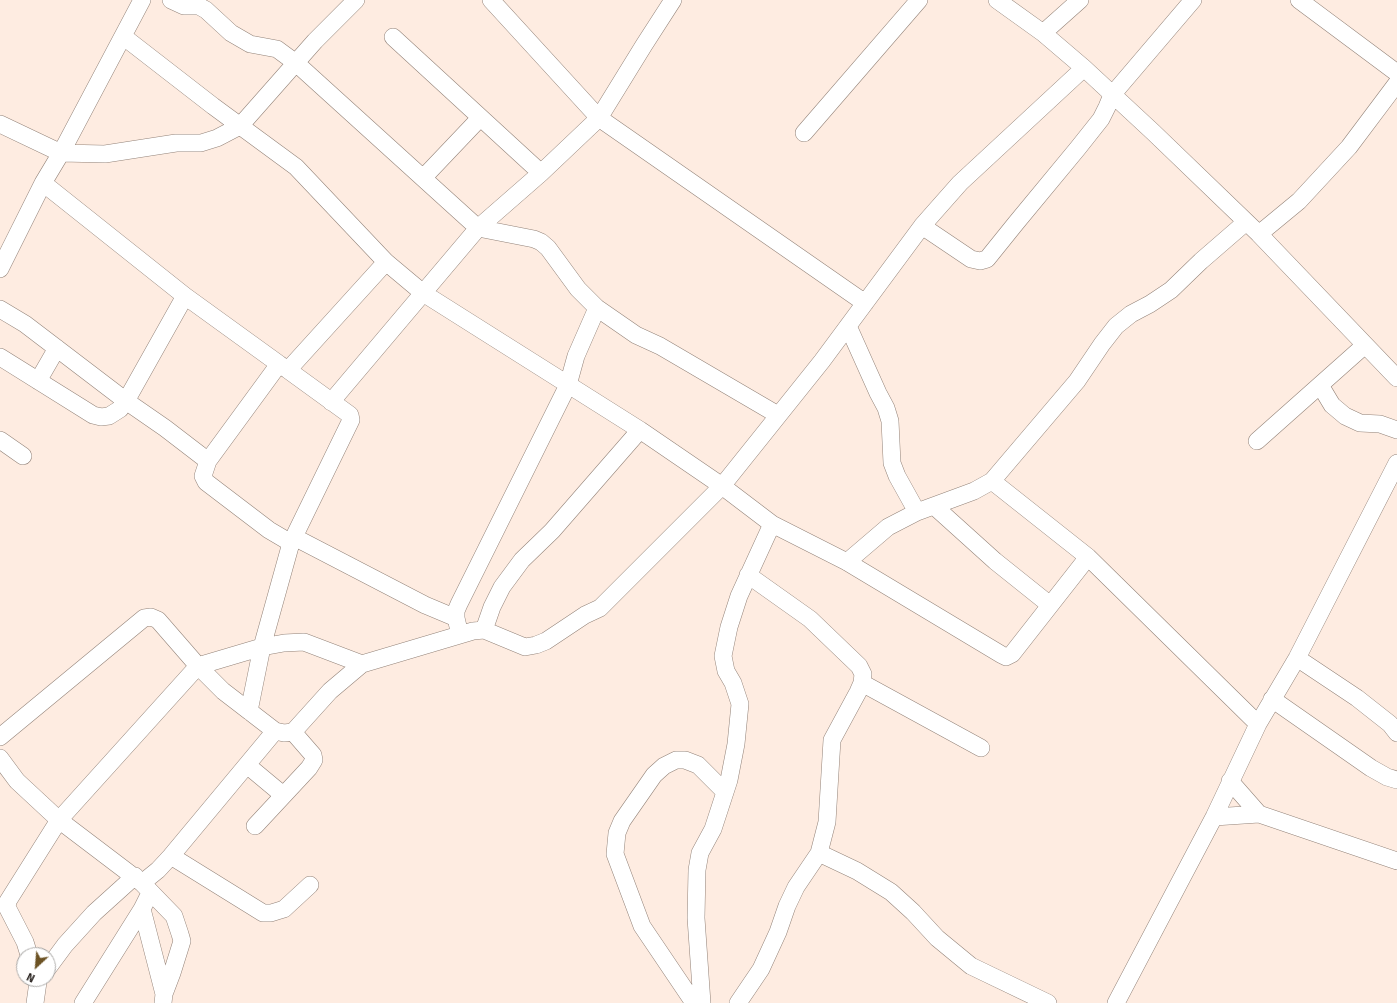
<!DOCTYPE html>
<html>
<head>
<meta charset="utf-8">
<style>
	body { margin:0 }
	#map { position:relative; width:1397px; height:1003px; overflow:hidden; background:#feece1; font-family:Signika,sans-serif }
	canvas { display:block }
	.north { position:absolute; left:16px; top:947px; width:40px; height:40px; box-sizing:border-box; background:#fff; border:1px solid #a7a5a3; border-radius:50%; rotate:206deg; font-size:11px; font-weight:700; line-height:16px; text-align:center; color:#241e1a }
	.north::after { content:''; display:block; margin:auto; width:14px; height:18px; background:#6c5224; clip-path:polygon(50% 0,100% 100%,50% 72%,0 100%) }
</style>
</head>
<body>
<div id="map">
<canvas width="1397" height="1003"></canvas>
<div class="north">N</div>
</div>
<script>
const ctx = document.querySelector('canvas').getContext('2d');
ctx.lineJoin = 'round';
function toPath(rows) {
  const path = new Path2D();
  for (const r of rows) {
    path.moveTo(r[0], r[1]);
    for (let i = 2; i < r.length; i += 2) path.lineTo(r[i], r[i + 1]);
  }
  return path;
}
function strokePath(path, color, width, dash) {
  ctx.strokeStyle = color;
  ctx.lineWidth = width;
  ctx.lineCap = dash ? 'butt' : 'round';
  ctx.setLineDash(dash || []);
  ctx.stroke(path);
}
const minor = toPath([
	[171,0,184,6,199,6,206,10,231,33,250,44,277,49,296,63,478,228,534,239,541,242,548,248,578,289,597,308,636,335,660,346,778,415],
	[491,0,599,118,865,303],
	[997,0,1043,33,1084,68,1153,132,1259,234,1397,378],
	[1299,0,1397,73],
	[1043,33,1080,0],
	[124,37,213,106,296,167,386,262,423,293,640,430,722,486,772,524,847,562,1002,655,1006,657,1012,654,1088,557],
	[393,37,541,173],
	[0,124,61,153,105,154,176,143,201,143,217,138,240,126,315,41,356,0],
	[804,133,919,0],
	[423,178,480,118],
	[43,183,185,296],
	[922,226,971,259,980,261,987,259,1016,223,1078,148,1101,119,1107,107,1112,95,1193,0],
	[1259,234,1299,201,1349,147,1397,83],
	[0,269,43,183,61,153,142,0],
	[0,309,25,324,126,401,165,428,208,461],
	[848,326,878,393,886,408,890,421,892,463,897,476,917,512],
	[0,357,93,415,101,417,109,416,120,409,126,401,185,296,279,364],
	[38,381,57,348],
	[1320,385,1332,405,1345,416,1360,423,1380,424,1397,430],
	[331,402,478,228,541,173,599,118,644,45,673,0],
	[0,440,23,456],
	[1257,441,1365,345],
	[992,481,1088,557,1258,724],
	[934,506,995,561,1050,605],
	[294,537,425,605,456,618],
	[291,543,269,530,206,482,203,476,208,461,279,364,288,370,386,262],
	[847,562,888,527,917,512,974,491,992,481,1077,381,1102,344,1116,326,1131,314,1150,304,1171,290,1201,261,1246,222],
	[484,630,492,607,502,587,522,560,552,531,640,430],
	[460,635,456,618,456,611,459,604,568,385,576,356,597,308],
	[1297,658,1357,698,1390,724,1397,733],
	[862,683,981,748],
	[1272,699,1371,768,1387,777,1397,780],
	[249,711,262,647,291,543,351,420,350,415,288,370],
	[0,737,144,618,151,617,158,620,198,666,223,691,275,731,284,733,293,732,330,691,362,664,473,631,484,630,525,647,536,645,546,641,585,615,600,608,722,486,822,361,922,226,960,183,1084,68],
	[0,758,17,781,59,820,142,883,158,870,171,856,275,731],
	[247,765,283,795],
	[1230,781,1259,814],
	[1214,817,1259,814,1397,861],
	[255,826,309,768,314,760,313,755,293,732],
	[819,853,857,871,891,892,913,912,937,938,971,966,1048,1003],
	[171,856,263,913,271,913,284,909,310,885],
	[142,883,174,916,180,934,182,941,172,973,164,994,163,1003],
	[142,909,164,994],
	[29,955,25,942,7,907,8,901,59,820,198,666,262,647,284,643,304,642,362,664],
	[48,968,65,945,94,913,135,876],
	[35,1003,38,982,37,979],
	[83,1003,142,909,150,893],
	[694,1003,642,926,615,854,617,833,622,821,654,775,664,766,676,760,685,760,698,765,725,792],
	[702,1003,696,918,697,870,700,853,713,829,729,780,736,744,740,704,733,683,726,671,723,656,729,627,739,596,772,524],
	[738,1003,761,969,778,932,787,906,796,887,819,853,827,822,832,740,858,692,862,683,863,674,859,666,810,619,748,575],
	[1116,1003,1214,817,1258,724,1297,658,1397,463]
]);
strokePath(minor, '#938379', 18);
strokePath(minor, '#fff', 17);
</script>
</body>
</html>
